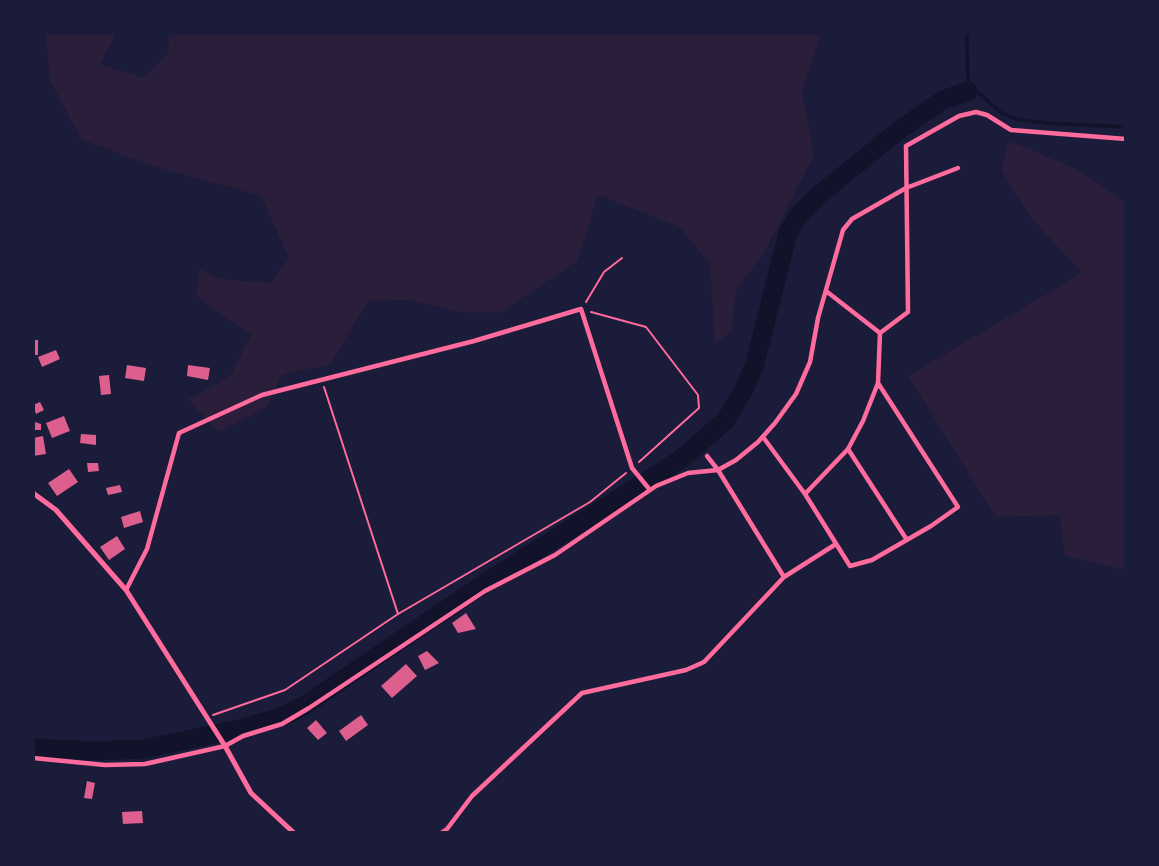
<!DOCTYPE html>
<html>
<head>
<meta charset="utf-8">
<style>
	body { margin:0 }
	#map { position:relative; width:1159px; height:866px; overflow:hidden; background:#1b1b3a; font-family:"Fira Sans",sans-serif }
	canvas { display:block }
	.frame { position:absolute; inset:0; border:35px solid #1b1b3a; pointer-events:none }
</style>
</head>
<body>
<div id="map">
<canvas width="1159" height="866"></canvas>
<div class="frame"></div>
</div>
<script>
const ctx = document.querySelector('canvas').getContext('2d');
ctx.lineJoin = 'round';
function paint(path, color) {
  ctx.fillStyle = color;
  ctx.fill(path, 'evenodd');
}
function toPath(rows) {
  const path = new Path2D();
  for (const r of rows) {
    path.moveTo(r[0], r[1]);
    for (let i = 2; i < r.length; i += 2) path.lineTo(r[i], r[i + 1]);
  }
  return path;
}
function strokePath(path, color, width, dash) {
  ctx.strokeStyle = color;
  ctx.lineWidth = width;
  ctx.lineCap = dash ? 'butt' : 'round';
  ctx.setLineDash(dash || []);
  ctx.stroke(path);
}
paint(toPath([
	[46,33,116,33,100,64,143,78,168,54,169,33,821,33,802,92,814,155,767,247,735,293,732,331,715,344,710,264,680,227,598,195,577,261,499,313,459,312,409,300,368,301,330,365,282,374,267,407,218,432,188,399,230,377,251,335,196,296,200,269,220,279,271,283,289,258,261,196,153,166,81,139,50,80],
	[1009,141,1078,170,1126,204,1126,570,1065,555,1060,515,996,517,908,376,1082,273,1034,221,1001,170]
]), '#2a1e3b');
strokePath(toPath([
	[967,33,968,91,979,93,1002,113,1016,119,1046,123,1126,127]
]), '#12122b', 3.5);
strokePath(toPath([
	[33,748,94,751,143,749,239,729,282,717,305,705,494,577,680,460,726,420,742,393,754,367,788,233,797,217,818,196,899,130,943,100,968,91]
]), '#12122b', 19);
paint(toPath([
	[33,340,38,340,38,355,33,355],
	[56,350,60,359,42,367,38,357],
	[127,365,146,368,144,381,125,378],
	[188,365,210,368,208,380,187,376],
	[109,375,111,394,101,395,99,376],
	[40,402,44,410,36,414,33,405],
	[64,416,70,431,52,438,46,423],
	[35,422,41,424,41,430,33,430],
	[81,434,96,435,96,445,80,443],
	[43,436,46,454,33,456,33,438],
	[87,463,98,463,99,471,88,472],
	[69,469,78,482,57,496,48,483],
	[120,485,122,492,108,495,106,488],
	[140,511,143,522,124,528,121,517],
	[117,536,125,549,109,560,100,547],
	[466,613,476,629,458,633,452,623],
	[427,651,439,663,425,670,418,656],
	[406,664,417,676,392,698,381,686],
	[361,715,368,725,346,741,339,731],
	[316,720,327,733,318,740,307,728],
	[87,781,95,783,92,799,84,798],
	[142,811,143,823,123,824,122,812]
]), '#dd5f8e');
strokePath(toPath([
	[586,302,604,272,622,258],
	[591,312,646,327,698,395,699,408,639,462],
	[324,387,398,614],
	[213,715,285,690,398,614,590,502,626,473]
]), '#ff6b9d', 2);
strokePath(toPath([
	[826,291,880,333,908,312,906,146,959,116,976,112,987,115,1011,130,1126,139],
	[763,437,805,494,850,566,872,560,931,526,958,507,878,383],
	[848,449,907,540],
	[707,456,718,470,784,577],
	[805,494,848,449,863,421,878,383,880,333],
	[126,590,147,549,179,433,262,395,474,341,581,309,632,468,650,490],
	[33,758,105,765,145,764,225,746,243,736,282,724,309,708,485,591,555,555,656,486,688,473,718,470,736,460,758,442,775,423,796,394,810,362,818,318,843,230,852,219,906,188,958,168],
	[441,833,447,829,472,796,582,693,686,670,704,662,784,577,836,544]
]), '#ff6b9d', 4.5);
strokePath(toPath([
	[33,493,56,510,126,590,225,746,251,793,294,833]
]), '#ff6b9d', 5);
</script>
</body>
</html>
